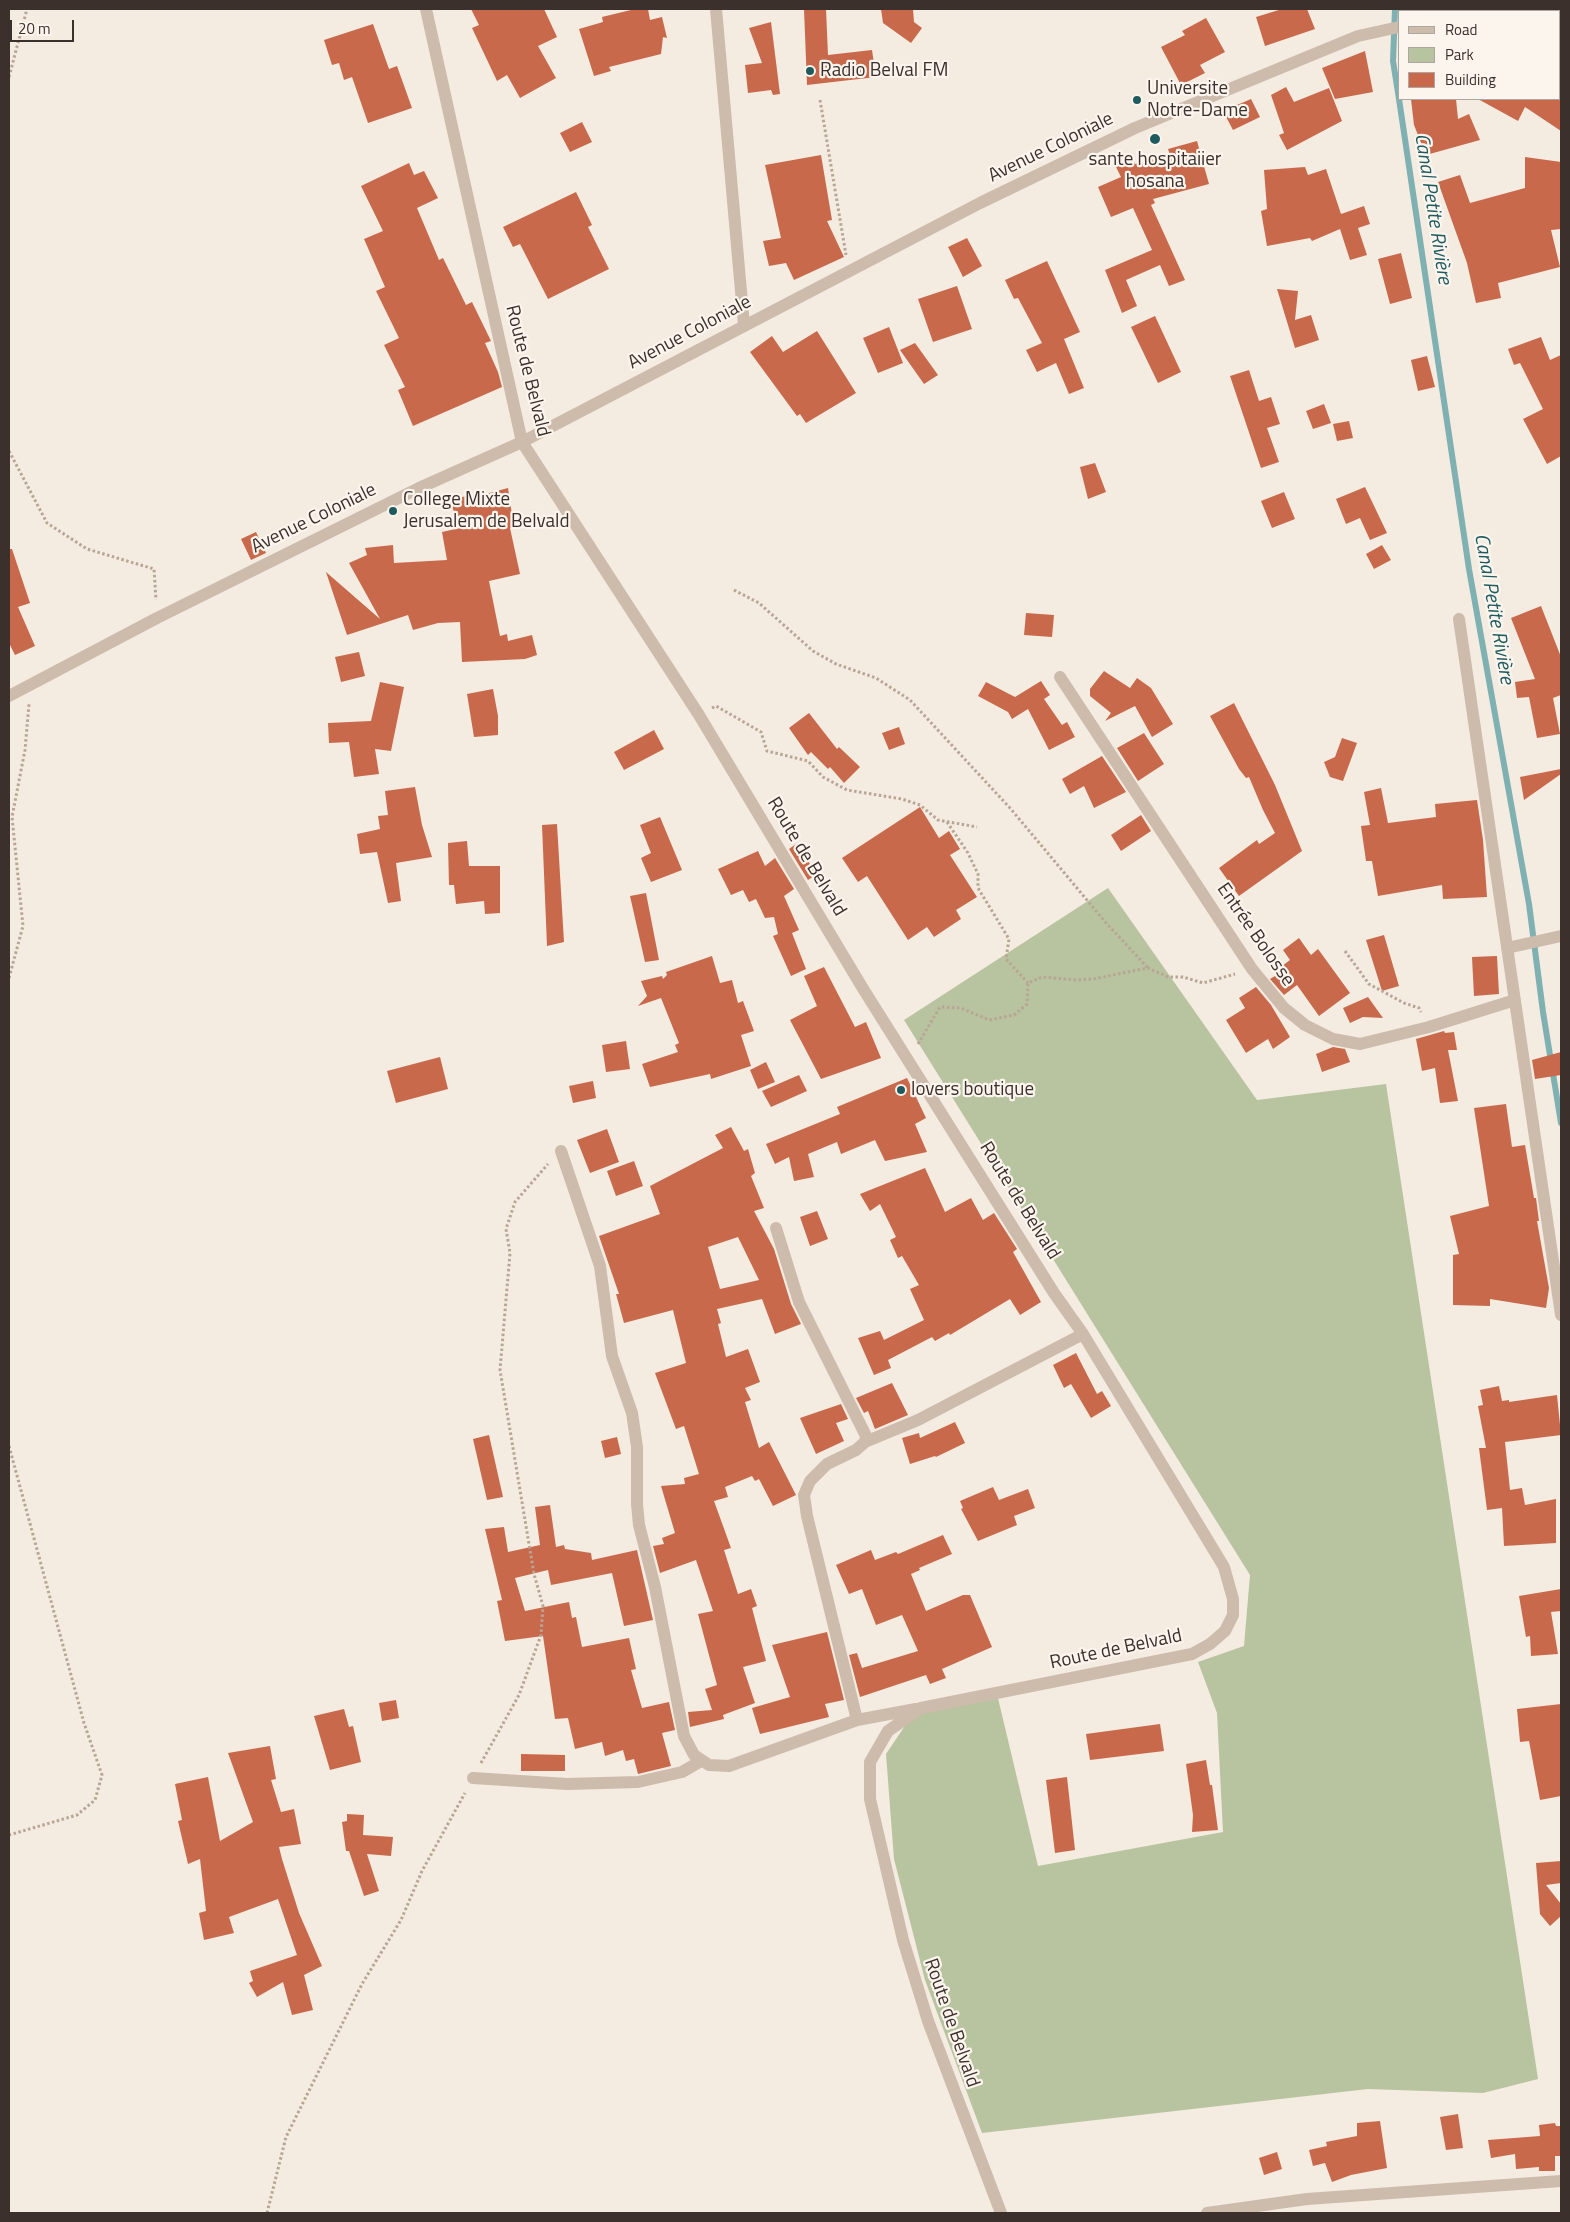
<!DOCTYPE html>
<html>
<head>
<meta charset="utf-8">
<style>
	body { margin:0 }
	#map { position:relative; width:1570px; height:2222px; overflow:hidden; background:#f4ebe1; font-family:"Titillium Web",sans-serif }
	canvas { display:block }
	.frame { position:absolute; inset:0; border:10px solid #3b302b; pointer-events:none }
	.legend { position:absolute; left:1398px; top:10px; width:162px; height:90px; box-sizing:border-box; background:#fbf5ee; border:1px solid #aea6a0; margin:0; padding:6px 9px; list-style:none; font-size:15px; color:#3b302b }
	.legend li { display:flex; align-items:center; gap:10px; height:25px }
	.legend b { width:25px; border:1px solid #aea6a0 }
	.scale { position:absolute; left:10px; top:20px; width:64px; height:22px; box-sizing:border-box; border:2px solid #3b302b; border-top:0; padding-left:6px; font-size:15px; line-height:18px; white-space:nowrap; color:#3b302b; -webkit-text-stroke:4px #fbf5ee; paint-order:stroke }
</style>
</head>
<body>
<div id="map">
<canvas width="1570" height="2222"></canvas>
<div class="frame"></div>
<ul class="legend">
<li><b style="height:6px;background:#cdbbac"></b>Road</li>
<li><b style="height:14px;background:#b8c4a0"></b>Park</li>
<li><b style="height:14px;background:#c8694b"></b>Building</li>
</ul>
<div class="scale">20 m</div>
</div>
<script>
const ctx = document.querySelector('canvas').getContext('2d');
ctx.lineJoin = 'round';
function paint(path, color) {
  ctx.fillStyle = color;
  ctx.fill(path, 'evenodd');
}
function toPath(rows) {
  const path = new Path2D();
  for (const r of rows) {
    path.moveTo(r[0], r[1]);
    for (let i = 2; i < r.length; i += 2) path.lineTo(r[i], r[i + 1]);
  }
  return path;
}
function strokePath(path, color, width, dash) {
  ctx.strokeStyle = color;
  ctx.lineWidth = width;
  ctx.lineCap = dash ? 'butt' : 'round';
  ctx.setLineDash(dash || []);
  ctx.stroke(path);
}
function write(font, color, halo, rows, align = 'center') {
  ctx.font = font + ' "Titillium Web",sans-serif';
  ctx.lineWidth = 4.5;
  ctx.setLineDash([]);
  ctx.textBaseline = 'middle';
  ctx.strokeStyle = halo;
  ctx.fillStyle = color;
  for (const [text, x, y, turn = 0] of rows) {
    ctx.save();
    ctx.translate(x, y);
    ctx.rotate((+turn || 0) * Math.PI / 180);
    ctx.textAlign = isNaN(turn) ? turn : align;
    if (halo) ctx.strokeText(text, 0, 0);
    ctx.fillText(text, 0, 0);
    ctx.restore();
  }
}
paint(toPath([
	[1108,888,1257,1100,1386,1084,1538,2079,1483,2093,1368,2089,982,2133,925,1980,894,1859,886,1754,917,1708,997,1694,1038,1866,1223,1832,1217,1713,1198,1662,1244,1646,1250,1575,904,1020]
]), '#b8c4a0');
strokePath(toPath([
	[1395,9,1393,61,1399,99],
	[1399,99,1469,569,1529,904,1543,1012,1561,1123]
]), '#7fb0b2', 6);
paint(toPath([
	[471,9,544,9,557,37,538,46,556,78,520,98,507,75,497,81,472,28,479,25],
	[635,9,648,9,650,20,662,17,667,38,663,37,661,54,609,67,611,71,594,76,579,29,603,22,602,17],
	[804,9,826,9,828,55,872,50,876,77,807,85],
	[881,9,913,9,914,22,922,28,911,43,883,23],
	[1282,9,1307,9,1315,29,1265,46,1256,17],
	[1206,18,1225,52,1200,65,1205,73,1181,85,1161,47,1185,35,1182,31],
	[771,22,780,94,773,95,771,90,748,93,745,65,762,63,749,28],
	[373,24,389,69,397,66,412,108,368,123,352,77,344,80,339,63,332,65,324,40],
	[1365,51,1373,92,1335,99,1322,68],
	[1286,87,1294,102,1329,88,1342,121,1287,150,1279,135,1284,133,1271,95],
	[1251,99,1260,117,1233,130,1223,111],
	[1411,99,1456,99,1458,119,1469,114,1480,140,1426,155,1414,125],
	[1478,99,1561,99,1561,131,1525,107,1518,121],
	[582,122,592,142,570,152,560,133],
	[1197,141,1209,184,1153,199,1155,203,1151,205,1185,280,1169,286,1160,265,1126,280,1137,306,1122,313,1105,270,1152,250,1133,208,1111,217,1098,187,1121,177,1116,167,1132,159,1135,164,1170,155,1168,149],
	[821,155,832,220,827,221,844,257,794,280,786,263,769,266,763,241,781,238,765,165],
	[1525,157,1561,162,1561,229,1551,230,1560,267,1498,283,1501,298,1476,303,1467,263,1438,182,1460,175,1470,203,1525,188],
	[409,163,414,175,424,171,438,198,417,208,439,260,443,258,466,305,472,302,491,341,485,343,498,372,502,387,413,426,398,390,405,387,384,345,399,338,376,291,385,287,364,239,383,231,361,186],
	[1305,167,1308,175,1326,169,1341,214,1364,206,1370,224,1358,228,1367,255,1350,260,1340,229,1312,241,1310,238,1267,246,1261,211,1267,209,1264,170],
	[576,192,592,225,588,227,609,269,548,299,520,244,513,247,503,227],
	[967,238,982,266,963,277,948,247],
	[1401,253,1412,298,1390,304,1378,259],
	[1047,261,1080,332,1064,339,1084,388,1069,394,1056,363,1037,372,1026,350,1042,343,1018,298,1014,299,1005,280],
	[957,286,972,329,933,342,918,299],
	[1277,289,1298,291,1295,320,1311,315,1319,340,1295,348],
	[1155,316,1181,372,1158,383,1131,327],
	[889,327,903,363,878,373,863,338],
	[817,331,856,393,806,423,800,414,797,416,750,352,772,336,783,352],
	[1541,337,1550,360,1561,355,1561,456,1547,464,1523,419,1543,409,1520,363,1514,365,1508,349],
	[915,343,938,375,924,384,900,350],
	[1427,356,1435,387,1418,391,1411,360],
	[1249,370,1259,401,1271,397,1280,424,1267,428,1279,462,1261,468,1230,376],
	[1324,404,1331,423,1313,429,1306,411],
	[1349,421,1353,438,1337,441,1333,424],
	[1095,463,1106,492,1088,499,1080,467],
	[1365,487,1387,533,1370,540,1360,518,1346,524,1336,499],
	[508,488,514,528,510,528,520,574,489,581,500,636,507,634,508,641,532,635,537,655,525,659,462,662,460,622,438,623,413,630,408,615,347,635,326,572,380,619,349,563,367,555,365,548,393,545,394,563,447,560,442,532,460,528,450,501,469,495,471,498],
	[1284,492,1295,519,1272,528,1261,501],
	[256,532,266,553,251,560,241,539],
	[1382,545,1391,560,1374,569,1366,554],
	[9,549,12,549,30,603,18,607,35,646,15,655,9,643],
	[1541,606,1561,657,1561,695,1553,698,1560,734,1537,738,1529,697,1517,698,1515,682,1535,679,1511,618],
	[1026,613,1054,615,1052,637,1024,635],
	[359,652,365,676,341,682,335,657],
	[1104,671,1130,688,1137,678,1151,688,1173,724,1152,737,1135,706,1105,721,1111,713,1090,696,1090,689],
	[1041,681,1050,695,1044,699,1062,725,1067,722,1075,737,1049,750,1028,709,1012,719,1008,712,978,696,986,682,1015,697],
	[380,682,404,687,391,751,375,749,379,774,354,777,349,742,329,743,328,723,371,721],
	[493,689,498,716,498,735,474,737,467,694],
	[1234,703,1275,785,1302,851,1239,896,1219,868,1257,840,1259,844,1275,833,1263,810,1249,777,1246,778,1239,769,1210,716],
	[809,713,837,749,839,747,860,767,844,783,830,767,828,769,811,752,808,755,789,728],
	[899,727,905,744,889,750,882,733],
	[654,730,664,749,624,770,614,752],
	[1144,733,1164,764,1138,781,1117,748],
	[1342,738,1357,743,1343,781,1330,777,1324,762,1335,757],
	[1102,756,1126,792,1094,808,1084,786,1070,794,1062,779],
	[1561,769,1561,774,1524,800,1520,777],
	[415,787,422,825,432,857,396,863,401,901,388,903,377,852,360,854,357,834,380,829,378,816,388,815,385,791],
	[1381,788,1388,823,1436,817,1435,804,1477,800,1483,840,1487,897,1443,899,1442,885,1378,896,1372,861,1366,861,1361,826,1370,825,1364,792],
	[920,807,939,838,949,831,960,849,950,855,977,897,956,910,961,919,934,937,927,927,908,940,867,876,858,882,842,858],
	[1141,815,1151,831,1121,851,1111,835],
	[660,817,682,870,651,882,641,858,651,853,640,825],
	[557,824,564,942,547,946,542,825],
	[467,841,469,866,500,866,500,913,485,914,484,901,456,904,454,885,449,885,448,843],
	[796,844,817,874,808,880,789,849],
	[758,851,765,866,775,858,794,889,784,896,799,930,792,933,806,969,791,976,773,936,778,934,774,917,765,918,756,899,749,902,743,890,731,895,718,869],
	[646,893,659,960,645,962,630,896],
	[1384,935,1399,986,1382,991,1366,940],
	[1299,938,1311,955,1318,949,1350,993,1319,1016,1297,985,1284,995,1270,979,1280,973,1278,969,1290,960,1283,950],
	[712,956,720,983,732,980,738,1003,743,1001,754,1031,741,1035,751,1066,711,1079,710,1074,650,1087,642,1064,678,1052,675,1045,679,1043,661,998,638,1006,647,996,641,981,662,976,663,979,667,975,666,972],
	[1497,956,1499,994,1474,996,1472,957],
	[824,967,855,1027,866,1022,881,1058,821,1079,790,1020,817,1006,804,976],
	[1256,987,1271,1005,1290,1037,1273,1049,1268,1039,1246,1053,1226,1020,1245,1008,1239,998],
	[1368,997,1383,1018,1363,1017,1350,1023,1343,1008],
	[1444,1031,1445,1033,1454,1032,1457,1050,1448,1050,1458,1101,1440,1103,1435,1068,1422,1071,1416,1039],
	[626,1041,630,1069,606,1072,602,1045],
	[1333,1047,1345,1049,1350,1062,1322,1072,1316,1054],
	[1561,1052,1561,1075,1535,1079,1532,1060],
	[440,1057,448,1089,396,1103,387,1071],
	[766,1062,775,1082,758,1089,750,1070],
	[799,1075,807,1091,771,1107,762,1091],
	[907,1078,926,1118,915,1124,927,1152,885,1161,875,1140,841,1154,837,1142,808,1154,814,1177,794,1181,789,1157,775,1164,766,1144,840,1114,837,1107],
	[593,1081,596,1098,573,1103,569,1086],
	[1506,1104,1512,1147,1525,1145,1534,1198,1536,1198,1539,1221,1537,1221,1549,1288,1546,1308,1490,1299,1490,1306,1453,1305,1453,1255,1459,1254,1450,1216,1489,1206,1474,1108],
	[731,1127,744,1151,748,1149,755,1173,751,1176,764,1208,754,1211,774,1249,791,1304,801,1324,775,1334,762,1299,717,1309,721,1323,718,1324,726,1357,748,1349,760,1382,745,1388,751,1400,745,1402,759,1448,769,1442,796,1495,773,1506,759,1479,755,1481,752,1476,725,1487,728,1497,714,1501,731,1548,724,1550,738,1594,751,1589,757,1606,752,1608,766,1661,743,1667,755,1703,723,1715,724,1719,690,1727,688,1712,712,1710,705,1689,717,1685,698,1614,713,1611,696,1560,660,1573,653,1546,664,1544,662,1538,675,1533,661,1486,685,1484,684,1478,699,1474,684,1426,676,1429,655,1373,686,1363,673,1310,624,1323,616,1294,619,1294,599,1236,660,1214,650,1186,723,1148,715,1135],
	[738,1237,759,1280,720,1289,708,1247],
	[607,1129,619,1162,590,1173,577,1140],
	[634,1161,643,1186,616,1196,607,1171],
	[925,1168,945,1212,971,1198,983,1220,994,1213,1017,1249,1013,1252,1041,1302,1020,1315,1010,1299,950,1335,949,1333,935,1341,932,1337,888,1360,891,1368,874,1375,858,1338,880,1331,884,1340,924,1320,910,1289,919,1285,902,1256,898,1258,890,1240,896,1237,880,1204,870,1211,860,1194],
	[817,1211,828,1239,810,1246,800,1217],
	[1076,1353,1097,1394,1102,1391,1111,1406,1091,1418,1071,1384,1064,1388,1053,1365],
	[892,1383,908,1415,875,1429,868,1411,864,1413,856,1398],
	[1499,1386,1502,1401,1509,1400,1509,1402,1557,1395,1561,1435,1505,1442,1510,1490,1522,1488,1525,1505,1556,1499,1556,1543,1504,1546,1502,1508,1487,1510,1479,1448,1486,1448,1478,1406,1483,1405,1480,1390],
	[841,1404,848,1419,836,1423,844,1441,816,1454,800,1418],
	[955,1422,965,1443,936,1457,935,1456,910,1464,902,1438,919,1433,920,1438],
	[489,1435,503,1497,487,1500,473,1439],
	[617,1437,621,1454,605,1458,601,1441],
	[993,1487,999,1500,1028,1489,1035,1508,1014,1516,1017,1525,978,1541,961,1509,963,1508,960,1501],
	[550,1505,556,1547,564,1545,565,1549,591,1553,592,1560,637,1550,653,1620,624,1626,612,1573,551,1585,548,1570,515,1578,525,1611,569,1602,572,1618,576,1617,582,1647,629,1638,636,1669,631,1670,642,1708,669,1702,675,1730,662,1733,671,1766,638,1774,634,1759,626,1761,623,1750,605,1756,602,1742,575,1749,568,1718,555,1719,543,1636,505,1641,497,1601,502,1600,485,1529,504,1527,508,1552,540,1545,535,1507],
	[943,1535,952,1554,919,1568,920,1570,911,1574,926,1611,963,1595,970,1595,992,1647,942,1669,946,1678,930,1684,926,1675,860,1697,849,1655,857,1653,862,1668,918,1651,902,1615,876,1625,862,1589,849,1594,836,1565,871,1550,875,1560,896,1552,898,1554],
	[1561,1589,1561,1611,1551,1612,1558,1654,1531,1656,1530,1636,1526,1637,1519,1596],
	[827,1632,844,1700,825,1704,829,1717,760,1734,752,1708,790,1697,772,1645],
	[396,1700,399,1718,382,1721,379,1703],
	[1561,1704,1561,1796,1540,1800,1529,1741,1520,1742,1517,1709],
	[344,1709,349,1727,353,1726,361,1762,330,1770,314,1716],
	[1160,1724,1164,1751,1090,1760,1086,1734],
	[270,1746,276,1779,271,1780,281,1812,294,1809,301,1844,279,1847,282,1859,299,1913,322,1966,304,1975,313,2010,292,2015,283,1982,257,1997,249,1983,253,1981,250,1971,297,1955,278,1899,229,1917,234,1933,204,1940,199,1913,206,1911,200,1859,188,1864,178,1821,182,1820,175,1784,208,1777,220,1841,253,1822,228,1753],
	[521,1754,565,1755,565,1771,521,1771],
	[1206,1760,1210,1785,1212,1785,1218,1830,1192,1832,1193,1815,1186,1764],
	[1067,1777,1075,1850,1055,1853,1046,1780],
	[347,1814,364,1815,363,1835,393,1837,391,1856,367,1854,379,1891,364,1896,349,1851,346,1851,342,1822,347,1821],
	[1561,1861,1561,1883,1546,1885,1561,1904,1561,1916,1550,1926,1540,1914,1536,1863],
	[1458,2114,1463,2148,1446,2150,1440,2117],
	[1380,2121,1387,2168,1351,2175,1332,2182,1325,2163,1313,2166,1309,2150,1327,2146,1326,2142,1357,2136,1357,2123],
	[1555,2123,1556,2126,1561,2126,1561,2156,1555,2156,1555,2171,1539,2171,1539,2167,1516,2169,1515,2154,1491,2158,1488,2140,1540,2136,1539,2125],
	[1277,2152,1282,2169,1264,2175,1259,2158]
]), '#c8694b');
strokePath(toPath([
	[9,77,27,9],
	[820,100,846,255],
	[9,451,47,523,87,549,154,569,156,600],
	[734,590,759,603,813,651,836,664,876,678,910,700,1010,808,1107,924,1148,968],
	[712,708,716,706,761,732,767,751,808,761,823,777,847,790,902,799,920,805,938,820,977,827],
	[947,822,968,853,978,874,978,888,1009,939,1006,959,1028,983],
	[1345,951,1369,984,1404,1003,1419,1008,1421,1012],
	[9,978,23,926,12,817,25,750,29,704],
	[918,1044,940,1007,961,1008,989,1020,1014,1015,1027,1004,1028,983,1042,977,1076,980,1093,979,1148,968,1168,977,1183,977,1203,983,1235,974],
	[9,1446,84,1723,102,1775,95,1800,77,1815,9,1835],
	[481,1763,519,1695,541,1635,543,1606,534,1574,500,1370,510,1253,506,1229,515,1202,548,1164],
	[267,2213,286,2137,362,1984,401,1920,422,1871,465,1793]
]), '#b9a596', 3, [2.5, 2.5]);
strokePath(toPath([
	[426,9,522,442,699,715,862,987,1054,1293,1083,1334,1224,1567,1233,1599,1233,1615,1225,1631,1210,1644,1192,1654,921,1708,888,1731,870,1762,870,1799,903,1940,928,2021,1001,2213],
	[716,9,744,325],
	[1510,11,1510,9],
	[1559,73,1561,74],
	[1459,619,1561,1315],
	[1060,677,1252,969,1284,1008,1305,1025,1333,1039,1360,1044,1429,1027,1515,1000],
	[9,696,157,618,419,488,522,442,980,203,1135,128,1358,36,1399,27],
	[1507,948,1561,936],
	[561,1151,600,1266,612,1356,632,1413,637,1447,637,1504,639,1525,655,1587,684,1736,694,1755,709,1765,729,1766,857,1720,916,1709],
	[776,1228,799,1302,866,1436,865,1442,856,1450,827,1464,810,1481,804,1495,807,1516,857,1720],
	[865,1442,918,1420,1083,1334],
	[473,1778,567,1784,638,1782,682,1772,701,1761],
	[1207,2213,1307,2199,1561,2181]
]), '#cdbbac', 12);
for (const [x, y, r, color] of [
	[810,71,5,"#1f5a5e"],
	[1137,100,5,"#1f5a5e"],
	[1155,139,6,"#1f5a5e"],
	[393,511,5,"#1f5a5e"],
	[901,1090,5,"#1f5a5e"]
]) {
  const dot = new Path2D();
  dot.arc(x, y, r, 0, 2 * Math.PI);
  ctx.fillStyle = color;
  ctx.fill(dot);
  strokePath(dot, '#fbf5ee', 2);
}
write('19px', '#3b302b', '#fbf5ee', [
	["Radio Belval FM",820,71],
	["Universite",1147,89],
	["Notre-Dame",1147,111],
	["sante hospitaiier",1155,160,"center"],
	["hosana",1155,182,"center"],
	["College Mixte",403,500],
	["Jerusalem de Belvald",403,522],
	["lovers boutique",911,1090]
], 'left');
write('19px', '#3b302b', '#fbf5ee', [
	["Avenue Coloniale",1051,148,-26],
	["Avenue Coloniale",690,333,-28],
	["Route de Belvald",527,371,76],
	["Avenue Coloniale",314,519,-26],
	["Route de Belvald",806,857,59],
	["Entrée Bolosse",1255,935,55],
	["Route de Belvald",1019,1201,58],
	["Route de Belvald",1116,1650,-12],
	["Route de Belvald",951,2023,71]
]);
write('italic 20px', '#1f5a5e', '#fbf5ee', [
	["Canal Petite Rivière",1432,209,81],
	["Canal Petite Rivière",1493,609,80]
]);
</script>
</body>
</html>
